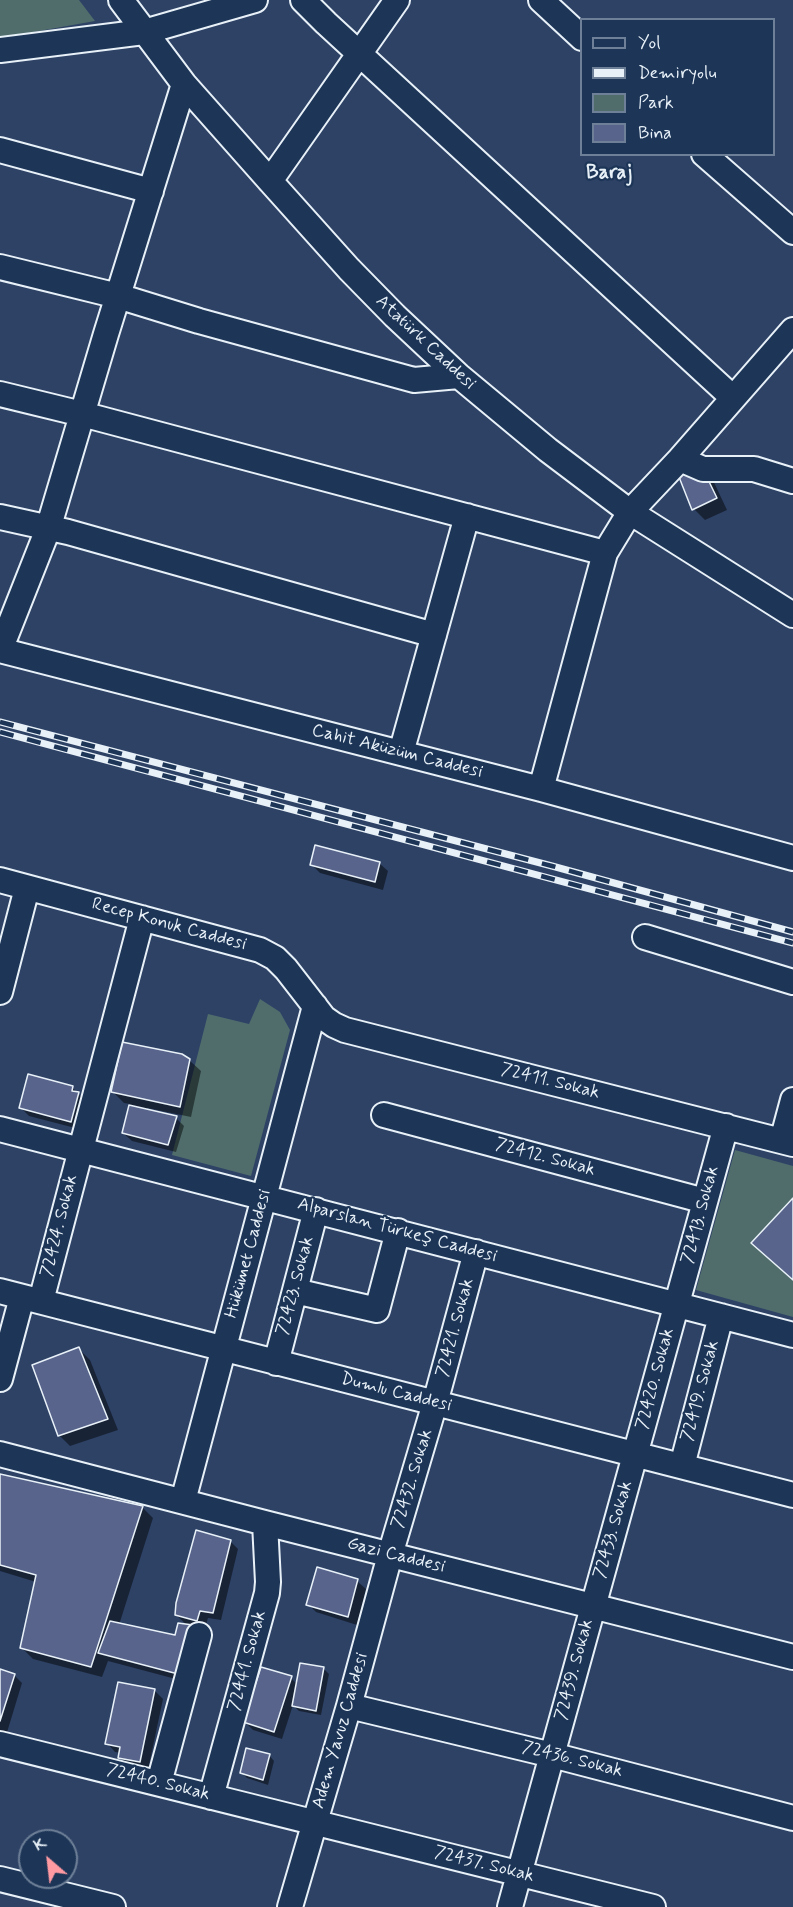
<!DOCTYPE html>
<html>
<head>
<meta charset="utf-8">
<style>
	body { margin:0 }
	#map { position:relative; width:793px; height:1907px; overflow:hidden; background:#2e4266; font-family:Mynerve,sans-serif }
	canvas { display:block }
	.legend { position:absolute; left:580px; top:18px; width:195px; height:138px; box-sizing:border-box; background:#1d3557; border:2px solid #6e8097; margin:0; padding:8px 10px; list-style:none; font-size:18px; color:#e8f1f8 }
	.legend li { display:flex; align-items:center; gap:12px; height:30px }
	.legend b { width:30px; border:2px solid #6e8097 }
	.north { position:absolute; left:18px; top:1829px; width:60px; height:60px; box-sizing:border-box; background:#1d3557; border:2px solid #6e8097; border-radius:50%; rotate:332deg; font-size:16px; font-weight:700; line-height:24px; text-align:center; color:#e8f1f8 }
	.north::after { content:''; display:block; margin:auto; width:21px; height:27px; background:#ff9aa2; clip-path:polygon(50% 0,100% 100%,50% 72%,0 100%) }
</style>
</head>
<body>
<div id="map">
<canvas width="793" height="1907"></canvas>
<ul class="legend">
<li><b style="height:8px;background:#1d3557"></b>Yol</li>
<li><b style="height:8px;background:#e8f1f8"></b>Demiryolu</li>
<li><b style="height:16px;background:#506d6c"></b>Park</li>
<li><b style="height:16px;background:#58648b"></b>Bina</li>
</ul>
<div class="north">K</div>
</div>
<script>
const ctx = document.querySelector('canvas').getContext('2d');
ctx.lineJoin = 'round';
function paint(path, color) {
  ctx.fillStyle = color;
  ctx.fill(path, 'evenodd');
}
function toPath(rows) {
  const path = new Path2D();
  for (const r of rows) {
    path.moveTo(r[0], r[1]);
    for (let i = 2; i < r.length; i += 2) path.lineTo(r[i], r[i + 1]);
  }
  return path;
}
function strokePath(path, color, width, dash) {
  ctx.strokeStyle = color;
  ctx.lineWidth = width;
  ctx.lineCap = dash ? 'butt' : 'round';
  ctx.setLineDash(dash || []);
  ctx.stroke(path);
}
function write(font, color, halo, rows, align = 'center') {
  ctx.font = font + ' Mynerve,sans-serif';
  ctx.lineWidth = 4.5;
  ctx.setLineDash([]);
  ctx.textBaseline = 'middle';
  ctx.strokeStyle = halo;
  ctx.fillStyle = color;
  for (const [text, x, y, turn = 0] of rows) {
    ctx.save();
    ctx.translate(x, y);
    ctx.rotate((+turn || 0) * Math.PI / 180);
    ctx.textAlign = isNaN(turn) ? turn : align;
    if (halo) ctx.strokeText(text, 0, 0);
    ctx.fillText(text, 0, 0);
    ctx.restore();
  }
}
paint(toPath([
	[0,0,79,0,95,21,0,38],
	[260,999,280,1012,290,1030,251,1176,172,1155,208,1014,249,1024],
	[735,1150,793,1166,793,1317,696,1290]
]), '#506d6c');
paint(toPath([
	[711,476,727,510,705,520,694,509],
	[379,863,388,871,383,890,320,873,312,865],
	[189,1060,201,1071,191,1117,147,1108,147,1111,176,1118,184,1126,176,1152,132,1141,123,1133,130,1104,124,1103,113,1092],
	[72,1087,86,1102,79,1129,29,1116,21,1108],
	[79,1349,90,1360,118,1430,70,1446,59,1435],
	[0,1475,142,1507,153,1518,119,1625,176,1637,188,1626,176,1615,230,1541,238,1549,221,1620,208,1618,205,1628,190,1624,200,1635,187,1682,108,1661,102,1677,33,1659,22,1648,36,1582,0,1571],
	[357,1581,366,1589,357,1625,316,1612,308,1604],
	[324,1669,329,1674,321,1715,299,1711,293,1705,282,1739,253,1730,245,1722,291,1678,298,1685],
	[0,1671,14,1675,22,1683,5,1739,0,1738],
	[155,1691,163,1699,148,1770,128,1766,120,1757,121,1753,115,1752,107,1743],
	[269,1755,274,1761,268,1785,247,1778,242,1773]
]), '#0007');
const building = toPath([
	[700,463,717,498,692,510,679,477,700,463],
	[315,845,380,862,375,882,310,865,315,845],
	[122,1042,182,1054,190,1059,180,1107,111,1092,122,1042],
	[28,1074,73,1086,72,1091,79,1092,71,1122,19,1108,28,1074],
	[129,1105,177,1116,168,1145,122,1133,129,1105],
	[793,1198,793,1280,751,1243,793,1198],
	[79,1347,108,1419,58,1436,32,1365,79,1347],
	[0,1474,143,1506,91,1667,20,1648,36,1575,0,1565,0,1474],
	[196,1530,231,1540,213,1613,200,1611,197,1621,175,1615,176,1603,196,1530],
	[317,1567,358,1579,348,1617,306,1605,317,1567],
	[110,1621,175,1635,178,1623,193,1625,178,1674,98,1653,110,1621],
	[300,1663,324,1667,316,1711,292,1706,300,1663],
	[261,1667,292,1676,274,1732,243,1722,261,1667],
	[0,1669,15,1674,0,1721,0,1669],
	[118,1682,155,1689,140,1762,118,1758,120,1747,105,1744,118,1682],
	[246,1748,270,1754,263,1780,240,1773,246,1748]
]);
paint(building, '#58648b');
strokePath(building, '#e8f1f8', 1.5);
const minor = toPath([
	[121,0,184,84,270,181,349,269,395,316,459,376,548,450,630,512,793,615],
	[303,0,326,23,733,398],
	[541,0,582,38],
	[0,50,144,32,255,0],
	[0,150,151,191],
	[704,154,793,232],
	[270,181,397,0],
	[0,267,118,296,199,321,414,380,459,376],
	[0,394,82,414,605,553],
	[680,459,703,469,754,469,793,481],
	[0,517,68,532,434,635],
	[0,650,541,789,793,858],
	[0,650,48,529,106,334,184,84],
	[401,753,467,516],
	[541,789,605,553,630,512,680,459,793,330],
	[0,880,260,950,275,958,286,969,324,1018,334,1025,345,1030,793,1144],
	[645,937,793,982],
	[0,992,27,888],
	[384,1115,705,1201],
	[0,1129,793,1335],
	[782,1141,793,1100],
	[0,1291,793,1495],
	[295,1291,377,1310,398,1231],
	[41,1301,142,918],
	[276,1363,316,1210],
	[0,1379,22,1297],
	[0,1454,265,1523,793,1657],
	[682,1466,721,1316],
	[183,1501,315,1006],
	[349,1706,552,1755,793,1818],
	[0,1744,653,1907],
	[159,1783,199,1635],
	[211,1797,267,1593,268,1582,265,1523],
	[0,1879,113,1907],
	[290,1907,349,1706,390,1555,435,1403,476,1252],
	[510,1907,726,1126]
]);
strokePath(minor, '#e8f1f8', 28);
strokePath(minor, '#1d3557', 24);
const rail = toPath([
	[0,722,552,866,793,932],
	[0,732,793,943]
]);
strokePath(rail, '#e8f1f8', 7);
strokePath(rail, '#1d3557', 4.5, [14]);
write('18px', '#e8f1f8', '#1d3557', [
	["Atatürk Caddesi",425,343,43],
	["Cahit Aküzüm Caddesi",397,752,14],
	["Recep Konuk Caddesi",169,925,15],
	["72411. Sokak",550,1082,14],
	["72412. Sokak",545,1158,15],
	["72413. Sokak",701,1215,-75],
	["72424. Sokak",60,1226,-76],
	["Alparslan Türkeş Caddesi",397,1231,15],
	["Hükümet Caddesi",249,1254,-75],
	["72423. Sokak",296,1286,-75],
	["72421. Sokak",456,1328,-75],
	["72420. Sokak",656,1379,-75],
	["72419. Sokak",701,1391,-75],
	["Dumlu Caddesi",396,1393,14],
	["72432. Sokak",413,1479,-73],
	["72433. Sokak",614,1530,-74],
	["Gazi Caddesi",396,1556,14],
	["72441. Sokak",248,1661,-75],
	["72439. Sokak",575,1670,-75],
	["Adem Yavuz Caddesi",341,1731,-74],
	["72436. Sokak",572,1760,14],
	["72440. Sokak",158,1783,14],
	["72437. Sokak",484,1865,14]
]);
write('bold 20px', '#e8f1f8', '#1d3557', [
	["Baraj",609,174]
]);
</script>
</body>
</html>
